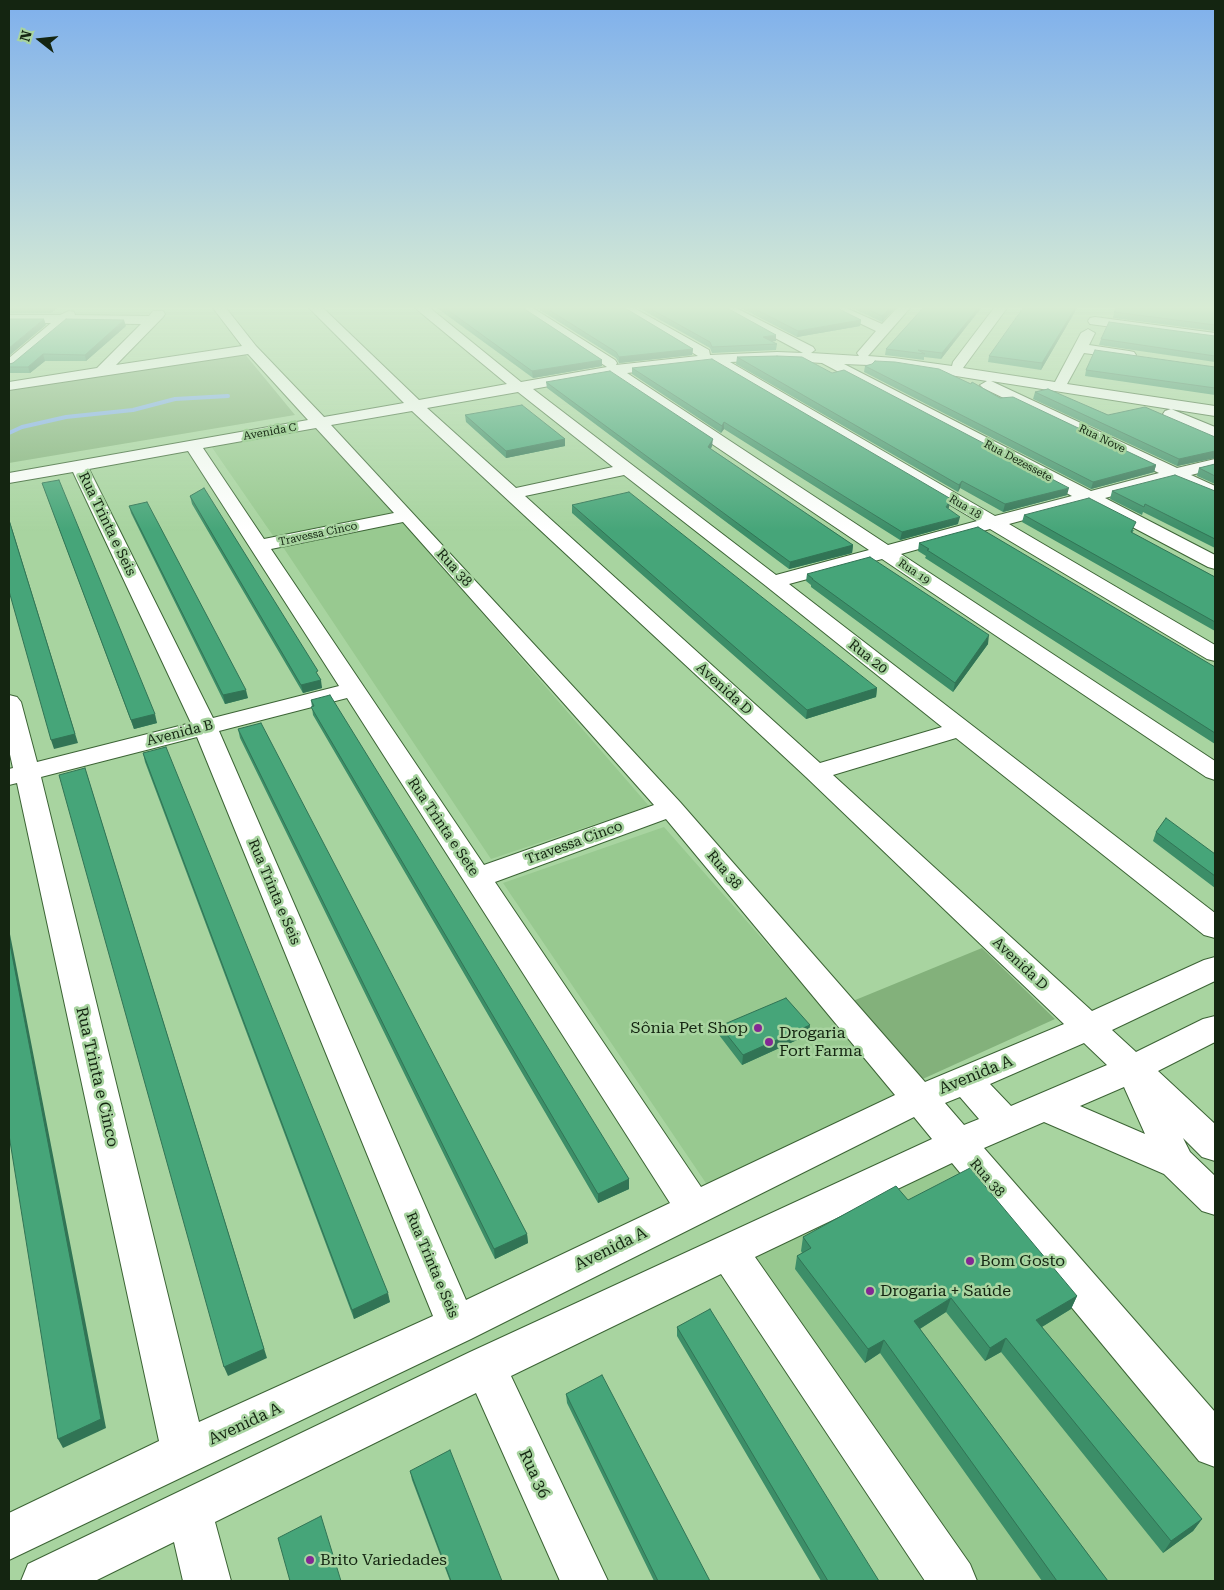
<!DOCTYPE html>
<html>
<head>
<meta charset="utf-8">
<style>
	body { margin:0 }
	#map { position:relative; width:1224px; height:1590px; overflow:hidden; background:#a8d4a0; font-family:"Roboto Serif",serif }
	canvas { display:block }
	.frame { position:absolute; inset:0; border:10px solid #142511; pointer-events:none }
	.north { position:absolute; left:15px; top:15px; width:50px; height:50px; -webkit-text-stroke:4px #a8d4a0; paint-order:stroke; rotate:286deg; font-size:14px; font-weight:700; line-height:20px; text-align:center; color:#142511 }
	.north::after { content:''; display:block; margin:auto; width:18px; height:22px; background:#142511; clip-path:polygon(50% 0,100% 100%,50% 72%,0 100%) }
</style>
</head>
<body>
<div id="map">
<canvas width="1224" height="1590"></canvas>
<div class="frame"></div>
<div class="north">N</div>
</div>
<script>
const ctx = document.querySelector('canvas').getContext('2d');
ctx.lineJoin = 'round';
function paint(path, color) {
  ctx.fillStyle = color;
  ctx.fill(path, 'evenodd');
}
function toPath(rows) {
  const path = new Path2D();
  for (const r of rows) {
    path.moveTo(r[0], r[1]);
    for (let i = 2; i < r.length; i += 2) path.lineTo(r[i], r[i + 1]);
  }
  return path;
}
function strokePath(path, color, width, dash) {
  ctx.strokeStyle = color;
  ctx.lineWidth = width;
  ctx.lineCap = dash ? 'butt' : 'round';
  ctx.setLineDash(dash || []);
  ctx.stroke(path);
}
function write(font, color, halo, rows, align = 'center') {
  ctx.font = font + ' "Roboto Serif",serif';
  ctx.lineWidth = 5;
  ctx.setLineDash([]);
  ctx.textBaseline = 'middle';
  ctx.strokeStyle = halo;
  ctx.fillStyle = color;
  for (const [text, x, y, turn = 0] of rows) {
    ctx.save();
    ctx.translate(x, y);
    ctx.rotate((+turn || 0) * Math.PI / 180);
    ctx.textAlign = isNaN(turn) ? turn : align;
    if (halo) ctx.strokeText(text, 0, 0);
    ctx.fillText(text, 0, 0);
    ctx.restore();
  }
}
paint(toPath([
	[317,427,395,514,276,540,211,446],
	[402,521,649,806,491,859,283,547],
	[664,827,904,1100,712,1192,503,883],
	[951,1156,1215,1457,1215,1581,974,1581,755,1257]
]), '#98c990');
paint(toPath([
	[244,353,295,415,9,463,9,389],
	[982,948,1055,1019,916,1082,848,1003]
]), '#83b17b');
strokePath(toPath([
	[9,433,22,427,66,417,133,410,175,399,228,396]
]), '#82abf2', 4);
const minor = toPath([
	[213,308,226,308,256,346,324,417,404,403,309,308,323,308,419,400,507,384,415,308,430,308,521,382,607,367,517,308,533,308,615,360,617,363,616,365,698,356,618,308,634,308,709,350,710,355,777,352,803,353,719,308,736,308,813,347,815,350,811,353,859,356,857,353,876,331,828,308,846,308,882,324,897,308,910,308,868,356,894,358,952,366,953,362,994,308,1007,308,963,368,1055,382,1081,333,1088,329,1095,333,1089,345,1129,351,1134,352,1136,355,1134,358,1129,359,1084,353,1067,384,1215,406,1215,416,991,381,1177,468,1215,459,1215,469,1191,475,1215,486,1215,498,1173,480,1105,498,1215,555,1215,569,1208,567,1087,503,1009,524,1215,645,1215,661,1207,659,990,529,901,554,1215,761,1215,780,1206,777,882,559,789,584,1215,913,1215,938,1204,935,956,738,833,775,1092,1011,1204,960,1215,957,1215,981,1112,1030,1136,1052,1203,1019,1215,1016,1215,1042,1158,1071,1215,1124,1215,1161,1202,1157,1183,1138,1190,1152,1215,1176,1215,1215,1202,1211,1164,1174,1044,1122,984,1148,1215,1412,1215,1467,1199,1461,952,1163,755,1257,970,1564,977,1581,925,1581,721,1274,511,1376,608,1581,560,1581,476,1393,215,1522,231,1581,183,1581,174,1542,95,1581,21,1581,28,1564,470,1352,932,1139,914,1117,471,1339,9,1560,9,1513,159,1441,17,783,9,785,9,769,13,768,9,750,9,695,17,697,21,702,37,762,191,723,73,472,9,483,9,473,308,420,248,354,9,390,9,382,97,368,141,324,67,323,14,368,9,369,9,358,51,323,9,323,9,315,60,315,69,311,74,312,75,315,149,316,153,311,163,311,165,314,163,317,116,365,242,346,213,308],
	[777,360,822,363,1072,496,995,516,730,362,777,360],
	[712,363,977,521,888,545,627,373,712,363],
	[844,364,894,366,987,381,980,385,983,388,1159,473,1091,491,844,364],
	[610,375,869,550,776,575,533,389,610,375],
	[518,392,613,467,516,488,427,408,518,392],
	[412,411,806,777,1064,1024,925,1082,680,802,331,425,412,411],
	[316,428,394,513,264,539,203,448,316,428],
	[188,451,339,686,213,718,89,469,188,451],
	[624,475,766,586,942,727,820,763,525,496,624,475],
	[403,522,654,805,484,865,271,549,403,522],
	[347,698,670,1203,466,1300,219,731,347,698],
	[197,737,433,1316,199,1422,41,777,197,737],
	[666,819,895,1095,701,1187,495,882,666,819],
	[1084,1043,1107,1065,1011,1106,990,1084,1084,1043],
	[1124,1087,1145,1134,1080,1106,1124,1087],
	[960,1097,979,1119,964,1125,945,1103,960,1097],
	[1095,317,1215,333,1215,341,1090,324,1088,321,1090,318,1095,317],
	[1171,409,1215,427,1215,438,1165,417,1163,414,1165,411,1171,409]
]);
strokePath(minor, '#3c6435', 2);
paint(minor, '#fff');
paint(toPath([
	[9,308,57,308,51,313,9,313],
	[437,308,523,308,602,360,602,366,533,378],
	[537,308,625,308,693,349,692,355,619,363,616,358],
	[639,308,727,308,776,341,772,341,777,344,776,350,712,353,710,348],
	[741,308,837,308,861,320,860,326,797,337],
	[852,308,895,308,882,322],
	[923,308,981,308,941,359,924,357,924,360,885,355,886,349],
	[1077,308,1041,370,988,362,989,356],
	[1215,309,1215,331,1113,318,1114,312],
	[126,326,86,361,45,361,30,373,9,373,9,364],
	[1215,336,1215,362,1099,345,1101,339],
	[737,357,832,373,1067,495,1003,512,960,488,958,492,736,364],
	[865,366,1000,398,1156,465,1154,472,1091,489,864,372],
	[1215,367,1215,395,1085,376,1086,370],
	[632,368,949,507,948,509,958,524,900,540,724,429,721,433,632,374],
	[546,382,712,446,711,449,853,545,852,553,789,569,547,388],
	[1035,392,1108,415,1215,437,1215,458,1177,466,1033,399],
	[465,415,565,439,565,446,506,458,466,422],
	[1215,464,1215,484,1197,476,1199,468],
	[42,483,157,723,134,729],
	[1112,491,1215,491,1215,548,1143,512,1142,515,1110,499],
	[190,496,318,676,322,688,303,693,192,504],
	[572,505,877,688,876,697,806,719,572,513],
	[129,506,248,698,225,704,131,513],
	[1024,515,1134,530,1132,533,1215,577,1215,631,1022,522],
	[919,543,1215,667,1215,744,925,558,926,556,918,551],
	[807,574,988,644,953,692,811,587,811,585,806,581],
	[311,700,629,1179,629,1189,598,1203,313,715],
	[238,729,527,1234,528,1243,495,1259,240,738],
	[143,753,390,1302,354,1319,145,762],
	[1156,832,1215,854,1215,888,1153,841],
	[810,1025,808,1035,742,1065,719,1035,720,1026],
	[908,1200,1077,1296,1071,1309,1042,1327,1202,1519,1193,1531,1163,1553,1001,1352,985,1361,946,1312,920,1329,1108,1581,1042,1581,880,1353,865,1363,795,1269,797,1256,802,1253,801,1251,803,1237],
	[677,1327,879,1581,821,1581,677,1336],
	[566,1394,710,1581,654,1581,567,1403],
	[410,1471,502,1581,450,1581,412,1480]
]), '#3c8e68');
paint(toPath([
	[50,308,57,308,51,313],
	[890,308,895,308,882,322,882,316],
	[978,308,981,308,941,359,942,353],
	[1075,308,1077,308,1041,370,1042,363],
	[44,319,46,325,9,356,9,348],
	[124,320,126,326,86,361,85,355],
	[861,320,860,326,797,337,798,331],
	[776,335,776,341,763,343,763,337],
	[693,349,692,355,619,363,619,357],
	[43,354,45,361,30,373,28,367],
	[602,360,602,366,533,378,532,371],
	[724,422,724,429,721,433,722,426],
	[565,439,565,446,506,458,506,451],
	[713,439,712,446,707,454,708,447],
	[1215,451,1215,458,1177,466,1179,459],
	[1156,465,1154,472,1091,489,1093,482],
	[962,481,960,488,958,492,959,485],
	[1069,488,1067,495,1003,512,1005,504],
	[951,499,949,507,945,515,946,507],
	[960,517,958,524,900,540,902,532],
	[9,519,78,743,54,749,51,740],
	[853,545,852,553,789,569,790,562],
	[989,635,988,644,953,692,955,683],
	[321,680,322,688,303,693,301,685],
	[877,688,876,697,806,719,807,710],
	[246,690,248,698,225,704,223,695],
	[155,714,157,723,134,729,131,720],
	[85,768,267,1358,228,1376,224,1367],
	[9,929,106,1428,63,1448,58,1439,9,939],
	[810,1025,808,1035,742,1065,743,1055],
	[629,1179,629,1189,598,1203,598,1194],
	[527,1234,528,1243,495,1259,494,1249],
	[388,1293,390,1302,354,1319,352,1310],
	[1077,1296,1071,1309,1030,1334,1036,1320],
	[951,1298,946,1312,910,1335,914,1321],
	[1006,1338,1001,1352,985,1361,990,1348],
	[884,1340,880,1353,865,1363,868,1349],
	[1202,1519,1193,1531,1163,1553,1171,1541]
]), '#317455');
const building = toPath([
	[445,308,523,308,602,360,532,371,445,308],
	[546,308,625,308,693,349,619,357,616,352,546,308],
	[649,308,727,308,776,335,763,337,777,344,712,347,710,342,649,308],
	[753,308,837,308,861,320,798,331,753,308],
	[865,308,890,308,882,316,865,308],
	[923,308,978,308,942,353,918,350,925,354,886,349,923,308],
	[1023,308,1075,308,1042,363,989,356,1023,308],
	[1116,308,1211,308,1215,309,1215,325,1114,312,1116,308],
	[9,319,44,319,9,348,9,319],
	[66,319,124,320,85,355,43,354,28,367,9,367,9,364,13,363,66,319],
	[1109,322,1215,336,1215,356,1101,339,1109,322],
	[1095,350,1215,367,1215,388,1086,370,1095,350],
	[777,356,802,357,832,373,844,370,1069,488,1005,504,962,481,959,485,737,357,777,356],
	[712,359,951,499,946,507,960,517,902,532,724,422,722,426,632,368,712,359],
	[875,361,895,362,939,369,971,384,972,382,1000,398,1013,397,1156,465,1093,482,865,366,872,364,875,361],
	[610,371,713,439,708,447,853,545,790,562,546,382,610,371],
	[1048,389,1108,415,1145,407,1215,437,1215,451,1179,459,1035,392,1048,389],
	[522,405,565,439,506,451,465,415,522,405],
	[1215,464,1215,476,1199,468,1215,464],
	[1175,475,1215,491,1215,539,1145,504,1144,507,1112,491,1175,475],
	[59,480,155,714,131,720,42,483,59,480],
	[204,488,318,671,316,672,321,680,301,685,190,496,204,488],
	[629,492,877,688,807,710,572,505,629,492],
	[1089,498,1136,522,1131,532,1215,577,1215,622,1024,515,1089,498],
	[147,502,246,690,223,695,129,506,147,502],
	[9,520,75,734,51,740,9,591,9,520],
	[978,527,1215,667,1215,733,927,550,929,549,919,543,978,527],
	[870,557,989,635,955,683,812,579,813,579,807,574,870,557],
	[330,695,629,1179,598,1194,311,707,314,706,311,700,330,695],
	[261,723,527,1234,494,1249,238,729,261,723],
	[166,747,388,1293,352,1310,143,753,166,747],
	[85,768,264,1349,224,1367,59,775,85,768],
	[1166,818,1215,854,1215,876,1156,832,1166,818],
	[9,939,101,1419,58,1439,9,1135,9,939],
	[786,998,810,1025,743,1055,720,1026,786,998],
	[970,1168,1077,1296,1036,1320,1202,1519,1171,1541,1006,1338,990,1348,951,1298,914,1321,1108,1581,1057,1581,884,1340,868,1349,797,1256,811,1248,803,1237,896,1186,908,1200,970,1168],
	[710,1309,879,1581,828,1581,677,1327,710,1309],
	[602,1375,710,1581,658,1581,566,1394,602,1375],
	[450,1450,502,1581,451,1581,410,1471,450,1450],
	[321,1516,341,1581,290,1581,278,1538,321,1516]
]);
paint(building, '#46a579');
strokePath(building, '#317455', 1);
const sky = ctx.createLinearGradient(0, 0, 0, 531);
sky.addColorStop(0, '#7fb0ec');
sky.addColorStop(0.58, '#d8ecd4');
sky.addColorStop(1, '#d8ecd400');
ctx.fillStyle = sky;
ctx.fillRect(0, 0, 1224, 531);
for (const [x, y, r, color] of [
	[758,1028,5,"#832894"],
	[769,1042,5,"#832894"],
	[970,1261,5,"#832894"],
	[870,1291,5,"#832894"],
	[310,1560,5,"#832894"]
]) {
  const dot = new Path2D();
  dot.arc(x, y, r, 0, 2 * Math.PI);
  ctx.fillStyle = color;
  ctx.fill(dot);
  strokePath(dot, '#a8d4a0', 2);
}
write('11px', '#142511', '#a8d4a0', [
	["Avenida C",270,432,-10],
	["Rua Nove",1102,439,26],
	["Rua Dezessete",1018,461,28],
	["Rua 18",965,507,31],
	["Travessa Cinco",318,534,-12],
	["Rua 19",914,572,34]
]);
write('14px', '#142511', '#a8d4a0', [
	["Rua Trinta e Seis",107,524,64],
	["Rua 38",454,568,48],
	["Rua 20",868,657,38],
	["Avenida D",724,689,42],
	["Avenida B",180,733,-14],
	["Rua Trinta e Sete",443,827,56],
	["Travessa Cinco",574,843,-20],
	["Rua 38",724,870,50],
	["Rua Trinta e Seis",274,892,67],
	["Avenida D",1020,964,43],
	["Rua 38",987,1178,49],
	["Rua Trinta e Seis",432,1265,67]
]);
write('16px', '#142511', '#a8d4a0', [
	["Sônia Pet Shop",748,1028,"right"],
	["Drogaria",779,1033],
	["Fort Farma",779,1051],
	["Bom Gosto",980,1261],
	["Drogaria + Saúde",880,1291],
	["Brito Variedades",320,1560]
], 'left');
write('16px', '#142511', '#a8d4a0', [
	["Avenida A",976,1075,-22],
	["Rua Trinta e Cinco",97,1077,77],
	["Avenida A",611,1249,-26],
	["Avenida A",245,1424,-25],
	["Rua 36",534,1474,65]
]);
</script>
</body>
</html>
